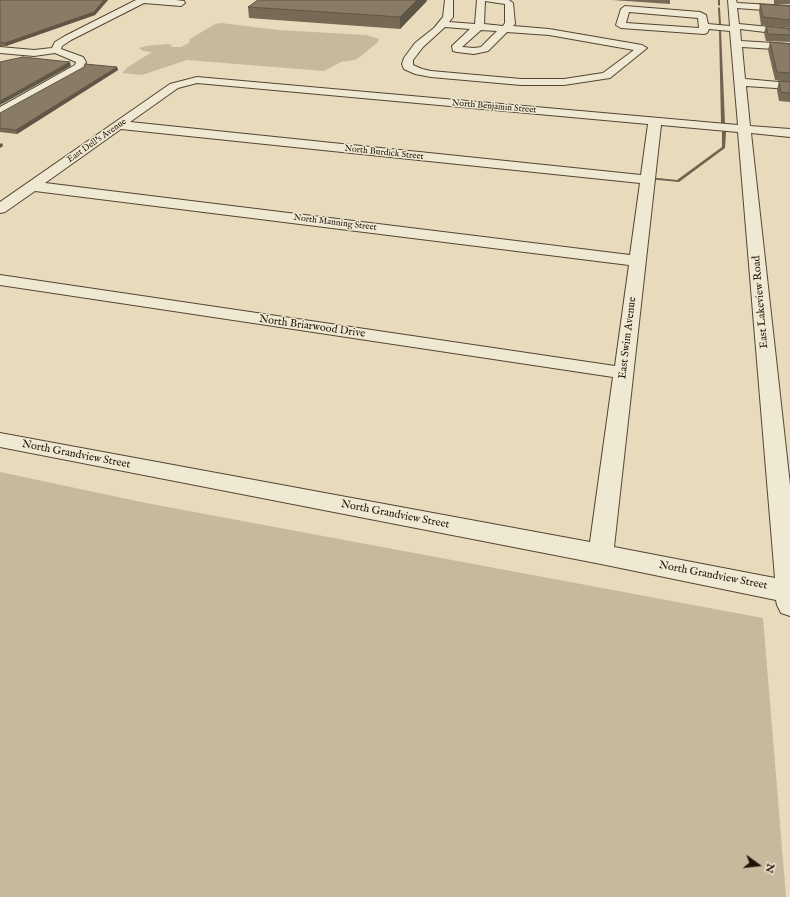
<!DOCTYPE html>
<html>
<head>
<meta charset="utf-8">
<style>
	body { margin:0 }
	#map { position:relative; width:790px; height:897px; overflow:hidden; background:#e7dbbc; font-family:"IM FELL English",serif }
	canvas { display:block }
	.north { position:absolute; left:738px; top:845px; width:40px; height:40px; -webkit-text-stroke:3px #efe8d3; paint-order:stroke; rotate:105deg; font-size:11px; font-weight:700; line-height:16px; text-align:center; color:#231307 }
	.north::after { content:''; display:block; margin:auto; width:14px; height:18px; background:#231307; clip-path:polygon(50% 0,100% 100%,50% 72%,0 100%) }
</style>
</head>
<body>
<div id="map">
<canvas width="790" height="897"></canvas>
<div class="north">N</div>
</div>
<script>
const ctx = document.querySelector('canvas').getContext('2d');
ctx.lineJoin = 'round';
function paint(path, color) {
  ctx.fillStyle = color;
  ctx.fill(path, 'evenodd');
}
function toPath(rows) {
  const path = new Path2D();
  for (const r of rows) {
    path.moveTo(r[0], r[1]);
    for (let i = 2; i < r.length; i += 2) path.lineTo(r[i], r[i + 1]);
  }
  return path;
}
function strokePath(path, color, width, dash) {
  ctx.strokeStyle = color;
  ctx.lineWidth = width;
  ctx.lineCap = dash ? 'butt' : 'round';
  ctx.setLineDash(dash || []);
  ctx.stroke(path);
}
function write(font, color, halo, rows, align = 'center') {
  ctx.font = font + ' "IM FELL English",serif';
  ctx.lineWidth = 3;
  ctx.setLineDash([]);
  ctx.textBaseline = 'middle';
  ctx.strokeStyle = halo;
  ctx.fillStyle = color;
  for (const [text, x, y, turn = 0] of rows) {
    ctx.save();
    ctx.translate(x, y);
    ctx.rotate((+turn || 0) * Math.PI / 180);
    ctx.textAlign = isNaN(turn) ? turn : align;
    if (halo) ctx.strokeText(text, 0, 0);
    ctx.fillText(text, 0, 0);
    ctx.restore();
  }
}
paint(toPath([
	[221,23,278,30,367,35,379,39,378,42,361,56,355,60,341,62,324,71,187,60,142,75,122,73,128,67,152,52,143,51,139,48,146,46,167,44,172,45,171,47,181,47,189,43,190,39,215,24],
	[0,472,146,503,763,618,786,897,0,897]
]), '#c6b99d');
paint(toPath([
	[718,0,720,0,720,6,718,5,718,0],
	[719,7,720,8,721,25,720,26,719,25,718,8,719,7],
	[720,29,721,30,725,123,723,124,721,123,719,30,720,29],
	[724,131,726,132,725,148,679,182,648,179,646,178,648,177,677,180,722,147,722,132,724,131]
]), '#70624e');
const minor = toPath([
	[136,0,176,0,184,1,185,3,181,6,144,3,71,40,62,46,61,49,83,57,86,62,84,69,0,116,0,107,75,65,76,62,55,53,34,56,0,53,0,47,34,50,52,48,55,42,65,36,136,0],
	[445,0,453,0,453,17,449,22,475,24,477,0,509,0,513,3,515,24,513,26,549,29,642,45,647,48,610,78,564,85,521,85,431,77,415,74,404,69,402,64,404,58,415,43,434,28,443,17,445,0],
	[485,1,505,4,505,23,503,26,484,24,485,1],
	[445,27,470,29,452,46,453,51,457,52,474,54,488,51,507,32,549,35,634,50,603,73,564,79,521,79,431,71,422,69,413,65,413,60,423,47,445,27],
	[481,30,497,31,481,47,474,48,462,47,481,30],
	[728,0,736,0,737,3,790,6,790,12,737,8,739,24,790,29,790,35,740,29,741,41,790,44,790,50,742,47,745,79,790,83,790,89,746,86,750,126,790,129,790,137,751,133,790,485,790,616,781,613,777,605,776,600,601,564,0,447,0,433,590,542,613,377,0,285,0,275,615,366,629,265,35,191,5,212,0,213,0,202,170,84,197,77,738,125,730,31,709,29,707,33,704,34,621,28,616,25,621,9,625,6,700,12,706,15,708,24,730,26,728,0],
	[629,12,698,18,699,28,626,23,629,12],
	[197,83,648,124,641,175,130,122,178,88,197,83],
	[661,125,738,132,775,578,614,547,661,125],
	[121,129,640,183,630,255,45,183,121,129]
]);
strokePath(minor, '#544534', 2);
paint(minor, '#efe8d3');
paint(toPath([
	[0,0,108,0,95,15,6,46,0,46],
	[258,0,427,0,426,2,400,29,249,18,248,7],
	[612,0,670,0,670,4],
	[774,0,790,0,790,4,774,4],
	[760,4,790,6,790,28,761,25,759,11],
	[766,26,790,29,790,42,766,41,764,33],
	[770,42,790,44,790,82,775,80,768,50],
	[117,67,118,70,17,134,0,132,0,113],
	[779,81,790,82,790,102,779,101,777,90]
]), '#766a57');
paint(toPath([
	[104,0,108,0,95,15,6,46,5,43],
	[417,0,427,0,426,2,400,29,400,17],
	[70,62,71,66,0,105,0,101],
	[117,67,118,70,17,134,16,130],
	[2,143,3,146,0,148,0,144]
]), '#605647');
const building = toPath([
	[0,0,104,0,94,12,5,43,0,42,0,0],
	[258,0,417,0,400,17,248,7,258,0],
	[760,4,790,6,790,20,763,17,760,4],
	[766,26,790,29,790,35,768,34,766,26],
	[770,42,790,44,790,73,777,72,770,42],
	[23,57,70,62,0,101,0,62,23,57],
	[85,64,117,67,16,130,0,128,0,113,84,67,85,64],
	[779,81,790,82,790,93,781,92,779,81]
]);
paint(building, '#897b65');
strokePath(building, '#605647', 1);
write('9px', '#231307', '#efe8d3', [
	["North Benjamin Street",494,107,5],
	["East Dell's Avenue",97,141,-35],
	["North Burdick Street",384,153,6],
	["North Manning Street",335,223,7]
]);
write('11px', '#231307', '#efe8d3', [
	["East Lakeview Road",761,302,-95],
	["North Briarwood Drive",312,327,8],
	["East Swim Avenue",628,338,-83],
	["North Grandview Street",76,455,11],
	["North Grandview Street",395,515,11],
	["North Grandview Street",713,576,11]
]);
</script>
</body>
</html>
